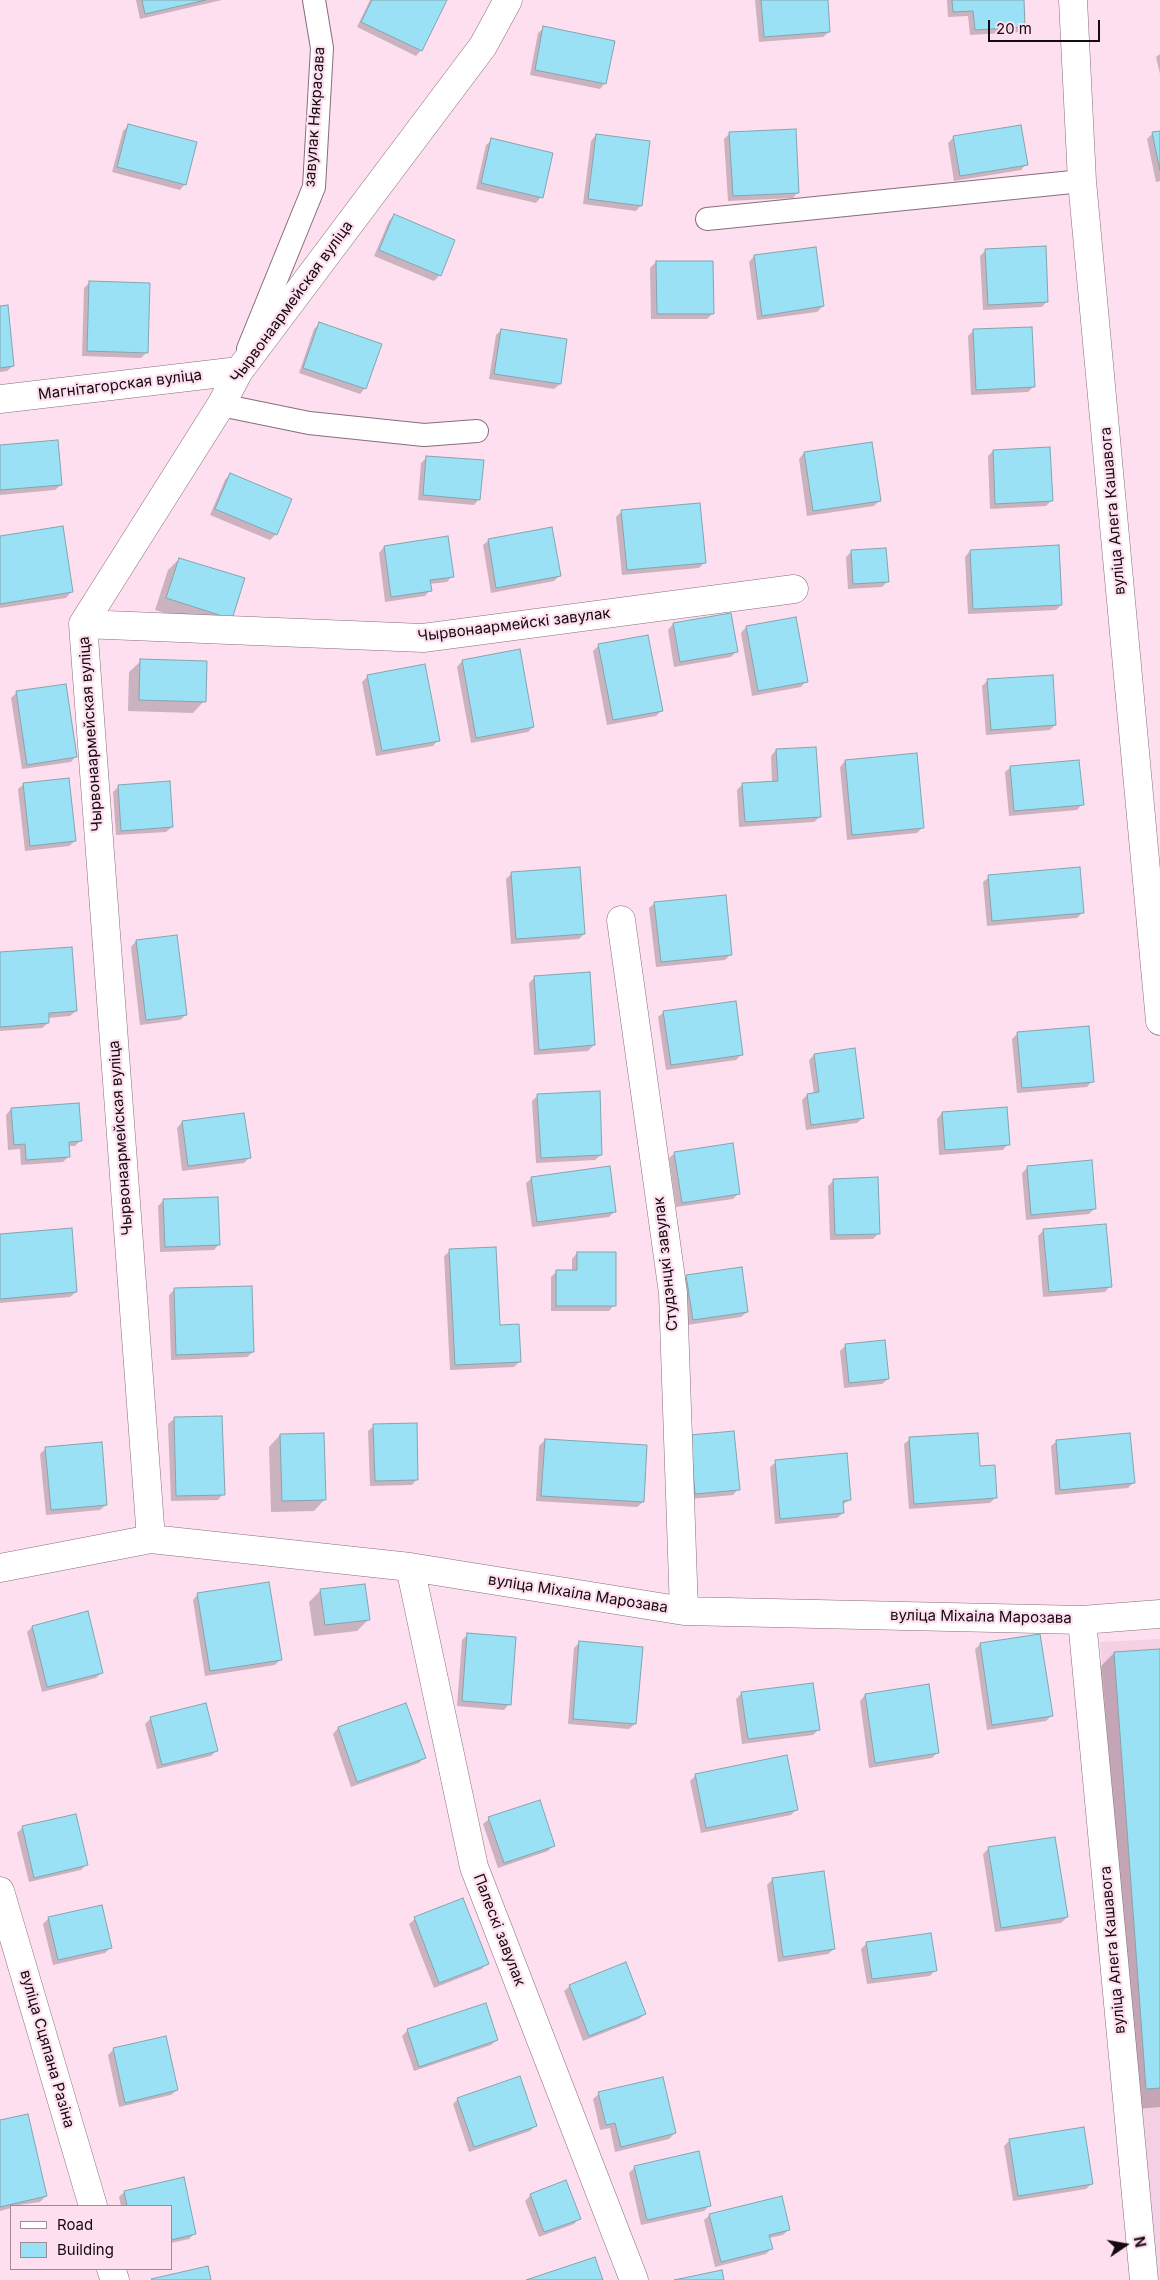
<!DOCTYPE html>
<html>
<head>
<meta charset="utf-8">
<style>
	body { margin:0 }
	#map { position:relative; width:1160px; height:2280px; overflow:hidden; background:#fddfef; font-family:Inter,sans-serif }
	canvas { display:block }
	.legend { position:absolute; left:10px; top:2205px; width:162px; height:65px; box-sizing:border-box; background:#fddfef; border:1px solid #a08a96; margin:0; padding:6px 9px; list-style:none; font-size:15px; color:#140a10 }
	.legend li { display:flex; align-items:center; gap:10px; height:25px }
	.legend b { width:25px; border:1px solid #a08a96 }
	.north { position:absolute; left:1100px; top:2220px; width:50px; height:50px; -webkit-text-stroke:4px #fddfef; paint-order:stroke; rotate:78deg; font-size:14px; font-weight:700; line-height:20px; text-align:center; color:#140a10 }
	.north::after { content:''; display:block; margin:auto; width:18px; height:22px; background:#140a10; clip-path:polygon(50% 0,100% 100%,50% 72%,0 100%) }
	.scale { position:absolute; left:988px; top:20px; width:112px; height:22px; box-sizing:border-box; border:2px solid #140a10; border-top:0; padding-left:6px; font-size:15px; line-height:18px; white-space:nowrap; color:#140a10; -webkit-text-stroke:4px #fddfef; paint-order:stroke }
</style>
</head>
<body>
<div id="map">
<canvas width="1160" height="2280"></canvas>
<ul class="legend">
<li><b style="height:6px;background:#fff"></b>Road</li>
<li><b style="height:14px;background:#9be1f6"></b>Building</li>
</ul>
<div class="north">N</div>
<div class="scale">20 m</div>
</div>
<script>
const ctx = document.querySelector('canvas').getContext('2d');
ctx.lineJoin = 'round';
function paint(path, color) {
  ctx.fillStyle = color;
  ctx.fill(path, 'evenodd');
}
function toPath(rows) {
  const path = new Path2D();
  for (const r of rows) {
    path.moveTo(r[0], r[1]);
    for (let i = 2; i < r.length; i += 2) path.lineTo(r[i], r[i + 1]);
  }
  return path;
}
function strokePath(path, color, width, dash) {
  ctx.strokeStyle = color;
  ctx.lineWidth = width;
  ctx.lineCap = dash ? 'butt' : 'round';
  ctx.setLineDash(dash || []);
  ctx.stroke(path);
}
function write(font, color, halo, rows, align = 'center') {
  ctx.font = font + ' Inter,sans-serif';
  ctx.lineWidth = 4.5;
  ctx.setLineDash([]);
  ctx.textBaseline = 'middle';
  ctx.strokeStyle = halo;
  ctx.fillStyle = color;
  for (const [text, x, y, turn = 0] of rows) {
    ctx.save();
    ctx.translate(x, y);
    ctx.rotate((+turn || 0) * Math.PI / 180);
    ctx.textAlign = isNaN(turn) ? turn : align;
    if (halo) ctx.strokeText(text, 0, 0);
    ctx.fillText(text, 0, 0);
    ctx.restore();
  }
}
paint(toPath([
	[1160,1639,1160,2280,1153,2280,1100,1642]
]), '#f5cfe4');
paint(toPath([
	[136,0,222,0,140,19],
	[370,0,445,0,421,50,416,56,357,27],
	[755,0,827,0,829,32,823,37,759,42],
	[947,0,1023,0,1024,27,1019,32,970,35,968,16,948,17],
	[544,28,605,83,600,89,530,75,538,33],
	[1160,54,1160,74,1156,57],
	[128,126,185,184,180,190,112,172,123,131],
	[1160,132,1160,181,1156,182,1147,139,1153,133],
	[730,133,798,192,793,198,728,201,724,139],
	[596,135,641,205,636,211,583,204,591,141],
	[954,137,1026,164,1021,170,954,181,948,143],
	[492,140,541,197,536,203,476,189,486,145],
	[394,215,454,241,439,276,434,281,374,256,389,221],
	[986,250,1047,301,1042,307,983,310,980,256],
	[754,256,823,306,817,312,757,320,749,262],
	[656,262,712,262,713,313,707,319,651,319,650,268],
	[90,282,146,353,141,358,82,356,84,288],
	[0,307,13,366,7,371,0,372],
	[319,324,365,388,360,394,299,373,314,329],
	[501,330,560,384,554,389,489,379,496,335],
	[973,331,1033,387,1028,392,971,395,968,336],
	[0,447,61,485,55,490,0,495],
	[993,451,1052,500,1046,506,990,509,988,456],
	[804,453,880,500,874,506,807,516,799,459],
	[427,457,479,499,474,505,418,500,421,463],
	[230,474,290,500,276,534,270,540,210,515,225,480],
	[622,511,704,563,699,568,622,575,616,517],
	[0,537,71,592,66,598,0,608],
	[489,540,559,576,554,581,491,593,483,545],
	[384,547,452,576,447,582,429,584,430,590,425,596,385,602,379,553],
	[852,551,887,582,882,587,848,589,846,557],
	[970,551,1061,605,1056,610,968,614,965,557],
	[179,559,244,579,220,630,155,610,168,570],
	[673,624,737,651,731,657,674,667,668,630],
	[746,627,806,681,801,687,752,696,741,633],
	[599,645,661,711,656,716,607,725,593,651],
	[141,661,204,701,193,713,128,711,129,672],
	[462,661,533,727,528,732,471,743,457,667],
	[368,676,438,740,433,746,376,756,362,682],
	[988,680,1055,725,1050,730,986,735,982,686],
	[17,692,76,756,71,762,22,769,11,698],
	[776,750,820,817,814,822,739,827,737,790,743,784,772,783,771,756],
	[845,761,922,828,917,833,847,840,840,767],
	[1011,767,1082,804,1077,810,1009,816,1005,772],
	[169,783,172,827,166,832,116,835,113,792,118,787],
	[24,784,75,841,69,846,25,851,18,789],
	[511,874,584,934,579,939,511,944,506,879],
	[989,877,1083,912,1077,918,987,926,983,882],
	[655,903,731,954,725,960,656,967,649,908],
	[136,941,186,1015,180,1020,140,1025,131,947],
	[0,954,76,1011,70,1016,48,1018,48,1023,42,1028,0,1031],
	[535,977,594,1045,588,1051,534,1055,529,983],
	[664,1012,742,1054,736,1060,666,1070,658,1017],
	[1018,1033,1092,1081,1087,1087,1017,1093,1012,1039],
	[814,1055,863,1118,857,1123,806,1130,802,1100,807,1095,814,1094,809,1060],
	[538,1095,601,1155,595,1160,536,1163,532,1101],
	[11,1109,81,1140,75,1146,68,1146,69,1156,63,1162,21,1165,20,1149,8,1150,6,1115],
	[942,1113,1008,1144,1003,1150,939,1155,937,1119],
	[182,1122,249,1158,244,1163,182,1171,177,1128],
	[675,1153,738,1194,733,1199,676,1207,669,1158],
	[1028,1167,1094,1209,1089,1214,1026,1220,1022,1173],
	[532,1178,615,1211,609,1217,532,1227,526,1183],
	[833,1181,879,1233,873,1239,830,1240,828,1186],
	[164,1200,219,1244,214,1250,160,1252,158,1206],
	[1043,1231,1110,1286,1105,1292,1043,1297,1038,1236],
	[0,1235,76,1292,70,1297,0,1303],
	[450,1251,520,1361,514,1367,450,1370,444,1256],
	[577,1253,614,1305,609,1311,551,1311,551,1277,557,1271,572,1271,572,1259],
	[687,1276,747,1312,741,1317,687,1325,681,1282],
	[174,1290,253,1352,247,1357,171,1360,169,1295],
	[846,1345,888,1379,882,1384,844,1388,840,1351],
	[174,1419,223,1494,218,1500,171,1501,168,1424],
	[374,1426,417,1479,412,1485,370,1486,368,1431],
	[280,1435,325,1499,314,1511,271,1512,269,1447],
	[910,1439,979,1467,995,1498,990,1503,909,1509,904,1444],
	[545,1440,643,1502,637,1507,536,1501,539,1446],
	[1057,1441,1133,1483,1128,1488,1055,1495,1051,1446],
	[685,1442,738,1489,733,1495,690,1499],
	[46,1448,106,1505,100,1510,46,1515,40,1454],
	[776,1462,850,1500,842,1505,843,1513,837,1518,775,1524,770,1467],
	[321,1590,369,1619,357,1631,314,1636,309,1602],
	[198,1594,281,1659,275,1665,205,1676,193,1600],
	[32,1627,102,1672,96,1678,42,1692,27,1632],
	[468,1634,509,1704,504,1710,457,1706,462,1640],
	[580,1642,635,1724,629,1729,568,1724,574,1648],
	[981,1644,1051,1716,1046,1721,987,1730,975,1649],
	[1160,1650,1160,2107,1125,2110,1092,1675,1114,1653],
	[927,1686,938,1752,932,1758,869,1768,860,1701,865,1695],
	[741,1694,819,1729,813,1735,742,1744,736,1699],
	[405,1705,424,1758,419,1763,351,1787,333,1734,338,1728],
	[151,1718,217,1750,211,1756,157,1769,145,1724],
	[696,1775,797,1809,791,1815,701,1833,690,1781],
	[489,1819,554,1845,548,1851,498,1868,483,1824],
	[22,1828,87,1864,81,1870,29,1882,17,1833],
	[989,1848,1067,1917,1061,1923,995,1932,983,1854],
	[773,1879,834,1949,828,1954,778,1962,767,1885],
	[49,1918,110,1948,105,1953,53,1965,43,1924],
	[415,1919,487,1963,482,1969,434,1988,409,1924],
	[867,1943,935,1970,930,1976,867,1984,861,1949],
	[570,1986,645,2014,639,2019,583,2041,564,1991],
	[408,2030,497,2040,491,2045,414,2071,402,2036],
	[165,2038,177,2090,171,2095,119,2107,108,2055,113,2050],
	[599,2094,675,2133,669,2139,615,2152,610,2128,600,2130,593,2099],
	[458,2099,535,2126,530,2131,469,2152,453,2104],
	[0,2121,46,2196,40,2202,11,2206,11,2208,0,2211],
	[1010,2140,1092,2183,1086,2189,1013,2201,1004,2146],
	[635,2167,709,2206,704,2211,641,2225,629,2173],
	[183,2179,195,2233,189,2239,171,2243,171,2206,121,2206,119,2197,124,2192],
	[531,2195,579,2218,574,2224,539,2237,525,2201],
	[710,2215,789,2229,783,2235,769,2238,771,2249,766,2254,715,2267,704,2220]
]), '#0003');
const building = toPath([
	[142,0,206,0,145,14,142,0],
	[372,0,447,0,422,51,361,22,372,0],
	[761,0,828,0,830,32,764,37,761,0],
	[952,0,1024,0,1025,27,975,30,973,11,953,12,952,0],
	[543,26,615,41,606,84,535,70,543,26],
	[128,124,197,142,186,185,117,167,128,124],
	[1021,125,1028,165,960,176,953,136,1021,125],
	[796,129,799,193,733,196,729,132,796,129],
	[1160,131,1160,171,1152,132,1160,131],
	[596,134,650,141,642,206,588,199,596,134],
	[491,138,553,153,543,198,481,183,491,138],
	[394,214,455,240,441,276,379,250,394,214],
	[1046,246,1048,302,988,305,985,249,1046,246],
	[816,247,824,306,762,316,754,255,816,247],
	[656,261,713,261,714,314,657,314,656,261],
	[89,281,150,283,148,353,87,351,89,281],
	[8,305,14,366,0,368,0,306,8,305],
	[319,322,382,344,366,389,303,368,319,322],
	[1032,327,1035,387,976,390,973,329,1032,327],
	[501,329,567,339,561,384,494,374,501,329],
	[58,440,62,485,0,490,0,445,58,440],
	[872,442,881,501,813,511,804,452,872,442],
	[1050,447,1053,501,995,504,993,450,1050,447],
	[426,456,484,460,480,500,423,495,426,456],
	[230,473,292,499,277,535,215,509,230,473],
	[700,503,706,563,627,570,621,510,700,503],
	[63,526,73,592,0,604,0,536,63,526],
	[552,527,561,576,496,588,488,539,552,527],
	[448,536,454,577,430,580,432,591,391,597,384,546,448,536],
	[1059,545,1062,605,973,609,970,550,1059,545],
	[886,548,889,582,853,584,851,550,886,548],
	[179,558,245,578,232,619,166,598,179,558],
	[731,613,738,652,680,662,673,623,731,613],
	[796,617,808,682,758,691,746,626,796,617],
	[648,635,663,711,613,720,598,644,648,635],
	[520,649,534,727,476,738,462,660,520,649],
	[140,659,207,661,206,702,139,700,140,659],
	[425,664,440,741,382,751,367,675,425,664],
	[1053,675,1056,725,991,730,987,679,1053,675],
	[66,684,77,757,27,765,16,691,66,684],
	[816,747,821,817,745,822,742,783,778,781,776,749,816,747],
	[917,753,924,828,852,835,845,760,917,753],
	[1079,760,1084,805,1014,811,1010,766,1079,760],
	[69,778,76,841,30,846,23,783,69,778],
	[170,781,173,827,121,831,118,785,170,781],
	[580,867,585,934,516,939,511,872,580,867],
	[1080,867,1084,913,992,921,988,875,1080,867],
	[726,895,732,955,661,962,654,902,726,895],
	[177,935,187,1015,146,1020,136,940,177,935],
	[72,947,77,1011,49,1013,49,1023,0,1027,0,952,72,947],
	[590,972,595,1045,539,1050,534,976,590,972],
	[736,1001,743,1055,671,1065,663,1011,736,1001],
	[1089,1026,1094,1082,1022,1088,1017,1032,1089,1026],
	[855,1048,864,1118,811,1125,807,1094,819,1092,814,1054,855,1048],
	[600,1091,602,1155,541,1158,537,1094,600,1091],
	[79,1103,82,1141,69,1142,70,1157,26,1160,25,1144,14,1145,11,1108,79,1103],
	[1007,1107,1010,1145,945,1150,942,1112,1007,1107],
	[244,1113,251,1158,188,1166,182,1121,244,1113],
	[733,1143,740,1194,682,1203,674,1152,733,1143],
	[1092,1160,1096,1209,1031,1215,1027,1166,1092,1160],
	[610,1166,616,1212,537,1222,531,1177,610,1166],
	[878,1177,880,1234,835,1235,833,1179,878,1177],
	[218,1197,220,1245,165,1247,163,1199,218,1197],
	[1106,1224,1112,1287,1049,1292,1043,1229,1106,1224],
	[72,1228,77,1292,0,1299,0,1234,72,1228],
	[496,1247,500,1325,519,1324,521,1362,455,1365,449,1249,496,1247],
	[577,1252,616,1252,616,1306,556,1306,556,1270,577,1270,577,1252],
	[742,1267,748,1312,693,1320,686,1275,742,1267],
	[252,1286,254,1352,176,1355,174,1288,252,1286],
	[885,1340,889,1379,849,1383,845,1344,885,1340],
	[222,1416,225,1495,176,1496,174,1417,222,1416],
	[417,1423,418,1480,375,1481,373,1424,417,1423],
	[734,1431,740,1490,695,1494,690,1435,734,1431],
	[324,1433,326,1500,282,1501,280,1434,324,1433],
	[978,1433,980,1466,995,1465,997,1498,914,1504,909,1437,978,1433],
	[1130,1433,1135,1483,1060,1490,1056,1440,1130,1433],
	[545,1439,647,1445,644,1502,541,1496,545,1439],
	[102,1442,107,1505,51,1510,45,1447,102,1442],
	[847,1453,851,1500,843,1501,844,1513,780,1519,775,1460,847,1453],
	[269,1582,282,1660,210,1671,197,1593,269,1582],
	[365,1584,370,1620,325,1625,320,1589,365,1584],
	[88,1611,103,1673,47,1687,32,1626,88,1611],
	[467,1633,516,1637,511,1705,462,1701,467,1633],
	[1040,1634,1053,1716,992,1725,980,1643,1040,1634],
	[579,1641,643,1647,636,1724,573,1719,579,1641],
	[1160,1649,1160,2088,1146,2089,1114,1652,1160,1649],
	[813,1683,820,1730,748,1739,741,1692,813,1683],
	[929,1684,939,1753,875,1763,865,1694,929,1684],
	[206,1703,218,1751,162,1765,150,1717,206,1703],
	[406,1703,426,1758,357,1782,338,1727,406,1703],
	[787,1755,798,1810,706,1828,695,1774,787,1755],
	[540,1800,555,1846,504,1863,488,1817,540,1800],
	[76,1814,88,1865,34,1878,22,1826,76,1814],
	[1055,1837,1068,1917,1001,1928,988,1847,1055,1837],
	[824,1871,835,1949,783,1957,772,1878,824,1871],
	[463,1898,489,1964,439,1983,414,1917,463,1898],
	[102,1905,112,1948,58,1960,48,1917,102,1905],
	[931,1933,937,1971,872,1979,866,1942,931,1933],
	[626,1962,646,2014,589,2036,569,1985,626,1962],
	[486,2003,498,2040,419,2067,407,2029,486,2003],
	[166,2036,178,2090,125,2103,113,2048,166,2036],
	[520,2076,537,2126,474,2147,457,2098,520,2076],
	[663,2077,676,2133,621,2147,615,2123,606,2125,598,2092,663,2077],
	[28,2114,47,2196,0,2207,0,2120,28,2114],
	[1084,2127,1093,2184,1018,2196,1009,2139,1084,2127],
	[699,2151,711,2206,647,2220,634,2166,699,2151],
	[184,2177,196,2234,171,2240,171,2206,127,2206,124,2191,184,2177],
	[566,2180,581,2219,544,2232,530,2194,566,2180],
	[782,2196,790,2230,769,2235,773,2249,721,2262,709,2214,782,2196],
	[595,2257,603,2280,526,2280,595,2257],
	[208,2266,211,2280,152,2280,151,2279,208,2266],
	[722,2270,724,2280,674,2280,722,2270]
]);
paint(building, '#9be1f6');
strokePath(building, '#83a5af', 1);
const lane = toPath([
	[707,219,1082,181],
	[248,349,314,187,322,48,314,0],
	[221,405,309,423,424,435,477,431]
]);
const street = toPath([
	[1073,0,1082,181,1160,1021],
	[0,399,239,371],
	[83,624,423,638,794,589],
	[621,920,673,1293,684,1611],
	[151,1539,83,624,221,405,239,371,483,46,508,0],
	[410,1567,474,1867,634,2280],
	[0,1568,151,1539,410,1567,684,1611,1082,1620,1160,1614],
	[1082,1620,1144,2280],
	[0,1891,93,2206],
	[111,2269,115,2280]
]);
strokePath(lane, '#886d7c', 24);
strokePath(street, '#886d7c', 29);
strokePath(lane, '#fff', 22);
strokePath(street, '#fff', 28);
write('15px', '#140a10', '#fddfef', [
	["завулак Някрасава",315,117,-86],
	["Чырвонаармейская вуліца",292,302,-54],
	["Магнітагорская вуліца",120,385,-7],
	["вуліца Алега Кашавога",1113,511,-95],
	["Чырвонаармейскі завулак",514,625,-7],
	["Чырвонаармейская вуліца",91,734,-94],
	["Чырвонаармейская вуліца",121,1138,-94],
	["Студэнцкі завулак",666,1264,-96],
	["вуліца Міхаіла Марозава",578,1594,9],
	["вуліца Міхаіла Марозава",981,1617,1],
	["Палескі завулак",499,1930,69],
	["вуліца Алега Кашавога",1113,1950,-95],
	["вуліца Сцяпана Разіна",47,2049,74]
]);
</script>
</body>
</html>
